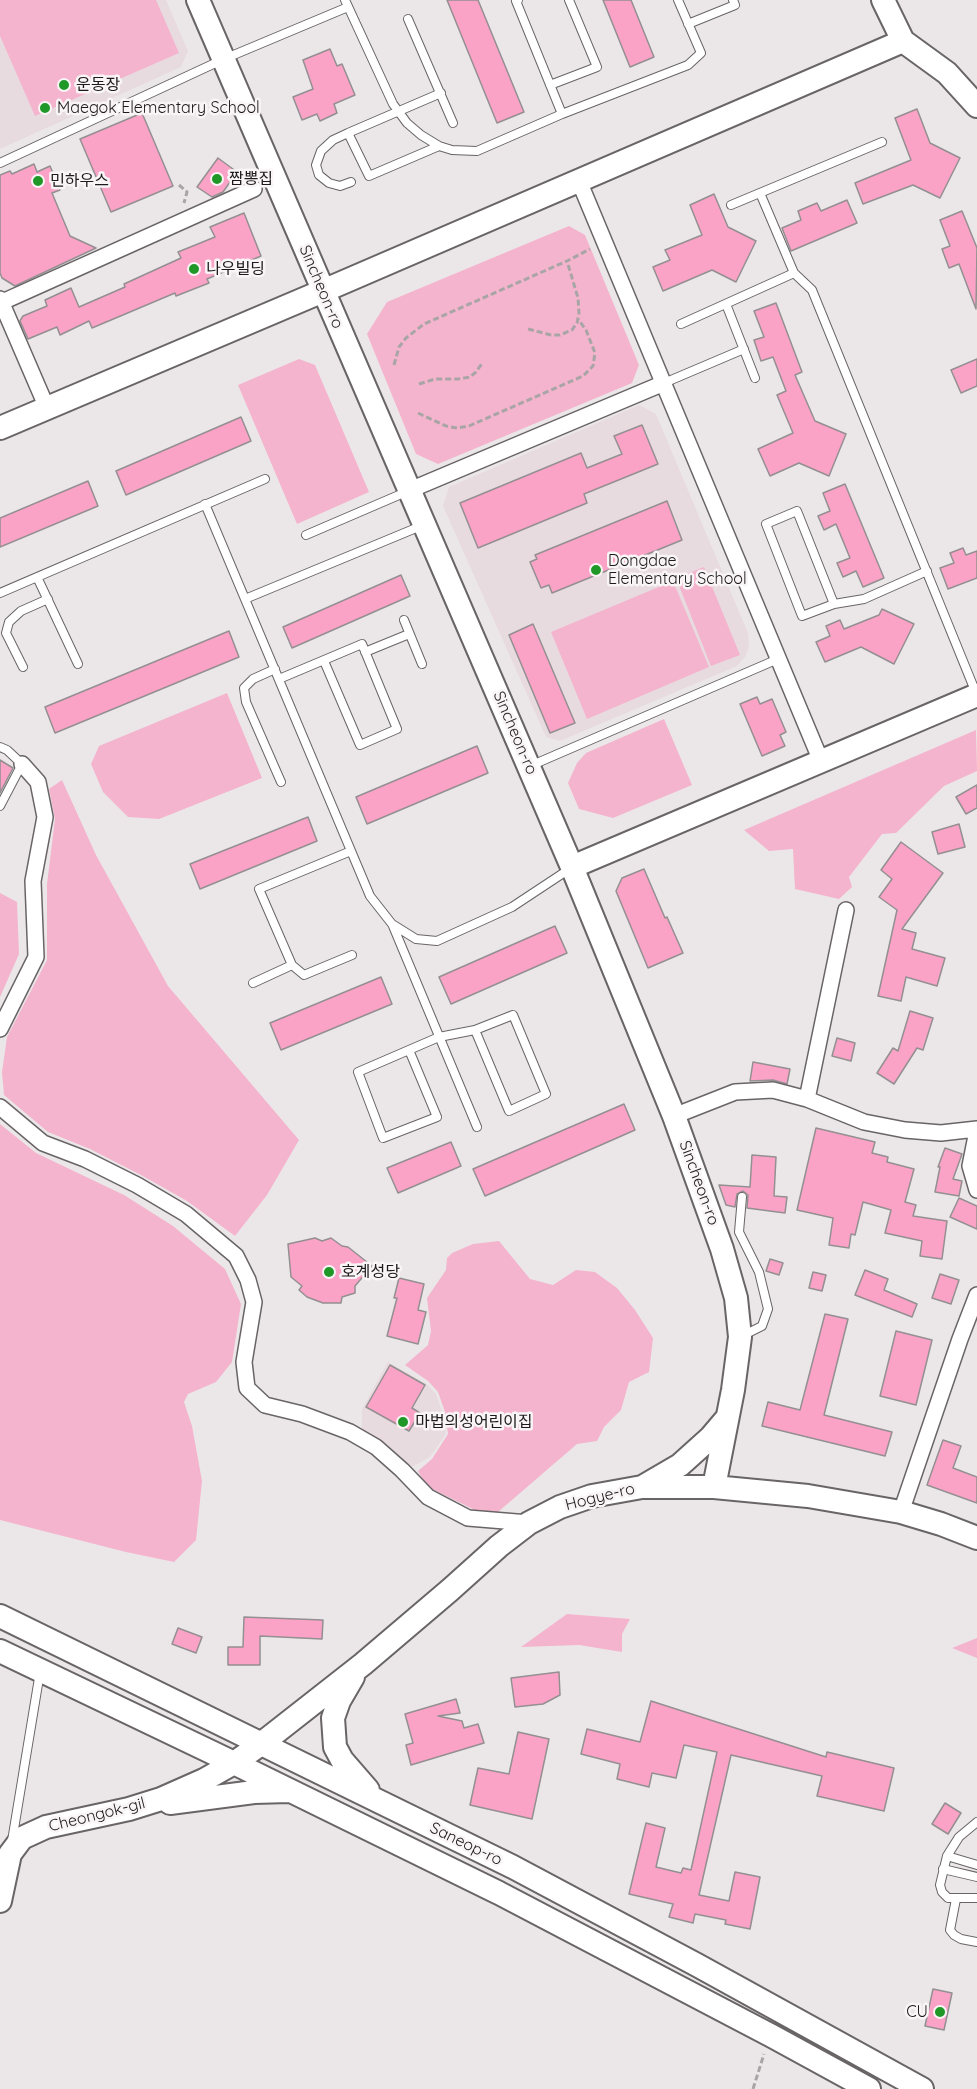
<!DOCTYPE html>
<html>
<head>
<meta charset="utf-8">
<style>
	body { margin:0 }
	canvas { display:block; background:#ebe7e8 }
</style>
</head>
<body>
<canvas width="977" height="2089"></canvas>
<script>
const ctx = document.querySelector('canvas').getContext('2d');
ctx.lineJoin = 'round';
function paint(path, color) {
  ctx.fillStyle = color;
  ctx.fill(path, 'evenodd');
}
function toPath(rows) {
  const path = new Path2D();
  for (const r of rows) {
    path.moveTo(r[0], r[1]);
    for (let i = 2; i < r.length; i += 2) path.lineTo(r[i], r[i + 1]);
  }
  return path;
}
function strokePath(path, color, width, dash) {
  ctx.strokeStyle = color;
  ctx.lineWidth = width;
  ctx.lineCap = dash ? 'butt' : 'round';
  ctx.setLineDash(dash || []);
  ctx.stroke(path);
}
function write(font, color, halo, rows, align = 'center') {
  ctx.font = font + ' Quicksand,"Noto Sans KR",sans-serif';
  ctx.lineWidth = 5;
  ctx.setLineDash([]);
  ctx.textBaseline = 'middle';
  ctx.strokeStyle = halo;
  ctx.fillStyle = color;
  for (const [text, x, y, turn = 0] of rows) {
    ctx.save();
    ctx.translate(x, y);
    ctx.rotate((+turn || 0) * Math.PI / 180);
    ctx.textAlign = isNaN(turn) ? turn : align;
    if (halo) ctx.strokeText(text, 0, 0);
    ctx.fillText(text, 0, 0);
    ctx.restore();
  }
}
paint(toPath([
	[0,0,166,0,188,51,181,67,0,149],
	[639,405,656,414,748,633,749,647,745,657,737,666,560,741,546,737,443,506,449,487],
	[388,1362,427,1384,436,1394,443,1414,446,1434,430,1457,412,1467,362,1431,362,1409]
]), '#e8dbdf');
paint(toPath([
	[0,0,156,0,179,53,35,116,0,36],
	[569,226,585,235,639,365,632,383,438,464,416,454,367,334,387,302],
	[299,359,315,365,369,492,297,524,238,385],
	[704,567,740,655,711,666,676,578],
	[673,581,709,667,587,719,551,632],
	[227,693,262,778,159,819,128,817,103,792,91,764,99,746],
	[664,719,692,785,613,818,579,809,568,783,577,763,586,753],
	[976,730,977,771,944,786,896,833,882,834,849,877,852,887,839,899,795,889,793,849,769,851,744,830],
	[62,780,96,855,168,986,299,1140,267,1195,235,1236,187,1201,141,1175,90,1149,48,1132,4,1095,2,1072,7,1037,47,960,47,884,55,819,49,789],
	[0,893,17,902,19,954,0,997],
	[0,1124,36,1153,124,1195,173,1226,225,1269,241,1304,232,1362,216,1382,188,1394,184,1402,192,1426,202,1481,196,1540,174,1562,126,1552,0,1520],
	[499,1241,530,1279,553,1285,576,1270,595,1272,617,1288,635,1310,653,1338,649,1372,629,1382,621,1410,604,1427,597,1441,577,1444,498,1512,483,1514,426,1486,418,1471,432,1459,448,1434,445,1412,438,1392,428,1381,405,1365,428,1345,431,1331,427,1298,446,1270,447,1258,452,1253,473,1244],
	[567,1614,630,1619,622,1634,622,1652,579,1645,521,1647],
	[977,1638,977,1658,952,1648]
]), '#f4b4cd');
const building = toPath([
	[447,0,478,0,524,112,497,123,447,0],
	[603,0,631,0,654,57,630,67,603,0],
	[330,49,337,66,342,64,355,95,334,104,337,113,320,121,317,114,302,120,293,97,313,89,303,60,330,49],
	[917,109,930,143,960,158,940,198,913,185,863,204,855,183,911,160,895,118,917,109],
	[142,113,173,186,111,212,80,139,142,113],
	[218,158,237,172,223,192,212,197,197,187,218,158],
	[34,164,37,172,50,166,60,190,52,193,70,236,96,248,15,286,2,278,0,273,0,175,10,171,12,174,34,164],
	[714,194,728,227,756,241,736,282,712,270,663,291,653,267,670,260,665,250,702,235,690,205,714,194],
	[847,200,857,223,791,251,782,228,801,220,798,211,817,203,821,211,847,200],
	[962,211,977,248,976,309,959,264,949,268,942,249,950,246,940,220,962,211],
	[244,213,261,256,207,279,209,283,176,296,175,293,92,328,89,321,60,335,57,327,28,339,20,321,23,316,47,306,45,300,71,288,79,307,125,287,124,284,181,258,178,252,215,237,210,227,244,213],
	[776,303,802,372,795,375,815,421,846,434,829,476,799,463,770,476,758,449,793,433,777,395,786,391,773,357,761,361,754,340,764,337,754,311,776,303],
	[977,359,977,386,961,393,951,370,977,359],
	[241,417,251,441,126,495,116,471,241,417],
	[642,425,658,464,584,494,587,503,478,548,460,503,581,453,587,468,622,454,614,436,642,425],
	[88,481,98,506,0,547,0,518,88,481],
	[845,484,884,578,863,587,856,571,843,577,837,563,850,558,836,524,824,530,818,516,830,511,823,493,845,484],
	[667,501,682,540,552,593,549,585,541,588,530,562,537,559,535,555,667,501],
	[963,548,966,555,977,551,977,578,948,589,940,568,954,563,950,553,963,548],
	[401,575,410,596,292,648,283,627,401,575],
	[882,609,914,624,894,664,861,647,825,662,816,642,830,636,826,626,840,620,844,629,879,615,882,609],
	[533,624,575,723,550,733,509,635,533,624],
	[229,631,239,657,55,733,45,707,229,631],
	[757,697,760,704,772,699,786,732,780,735,785,746,762,756,740,704,757,697],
	[477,746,488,773,367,824,356,797,477,746],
	[0,760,13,768,0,793,0,760],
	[977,785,977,808,966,814,956,797,977,785],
	[308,817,317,841,200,889,190,864,308,817],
	[959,824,965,847,938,854,932,832,959,824],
	[901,842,943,873,902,929,916,933,912,949,945,958,937,986,906,977,901,1001,878,996,897,910,879,897,892,879,881,870,901,842],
	[644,869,665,918,667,917,683,953,648,968,616,891,622,878,644,869],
	[555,926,567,953,451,1004,439,977,555,926],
	[381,977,392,1004,281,1050,270,1023,381,977],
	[910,1011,933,1018,923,1050,917,1048,894,1084,877,1073,893,1048,898,1051,910,1011],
	[837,1038,855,1043,851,1061,832,1056,837,1038],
	[753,1062,790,1069,787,1084,773,1080,750,1081,753,1062],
	[624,1104,635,1130,485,1196,473,1169,624,1104],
	[816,1128,875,1142,872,1153,888,1157,887,1162,914,1169,905,1202,916,1205,913,1216,947,1221,942,1259,920,1256,922,1241,885,1233,891,1210,863,1202,855,1235,851,1234,849,1248,829,1245,833,1218,797,1210,816,1128],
	[451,1142,461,1166,398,1193,387,1168,451,1142],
	[945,1148,962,1154,953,1179,962,1181,959,1196,935,1192,940,1167,938,1167,945,1148],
	[752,1155,776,1157,774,1196,787,1197,785,1213,747,1208,748,1195,743,1191,737,1194,735,1207,726,1205,719,1185,750,1187,752,1155],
	[959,1198,977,1206,977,1229,950,1217,959,1198],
	[315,1238,322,1241,331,1238,342,1246,348,1247,372,1266,355,1286,355,1293,342,1297,341,1303,323,1303,307,1297,299,1290,302,1286,291,1277,288,1244,315,1238],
	[770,1259,783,1263,779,1275,766,1271,770,1259],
	[865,1270,888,1279,884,1290,917,1304,912,1317,855,1295,865,1270],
	[813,1272,826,1275,822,1291,809,1288,813,1272],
	[940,1274,959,1280,951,1304,932,1298,940,1274],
	[399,1278,424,1284,418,1310,426,1312,418,1344,387,1336,397,1298,394,1298,399,1278],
	[825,1314,848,1319,824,1415,892,1432,885,1456,762,1426,768,1402,800,1410,825,1314],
	[896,1331,932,1340,916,1405,880,1396,896,1331],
	[390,1365,425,1385,412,1408,420,1413,409,1431,366,1407,390,1365],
	[943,1440,961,1446,953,1468,977,1477,977,1503,927,1485,943,1440],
	[244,1617,323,1620,322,1639,260,1636,260,1665,228,1665,228,1647,243,1647,244,1617],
	[178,1628,202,1637,196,1653,172,1644,178,1628],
	[559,1672,560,1695,543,1704,515,1707,511,1678,559,1672],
	[456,1699,460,1713,438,1716,462,1721,464,1728,478,1724,484,1743,411,1765,406,1745,413,1743,405,1714,456,1699],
	[651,1701,826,1757,827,1752,894,1768,884,1811,817,1796,822,1776,731,1755,699,1895,729,1901,735,1872,760,1877,750,1929,725,1924,726,1920,695,1914,693,1923,669,1917,673,1904,629,1894,646,1823,665,1828,656,1867,681,1873,683,1868,691,1870,717,1752,684,1745,676,1778,652,1773,649,1787,617,1779,620,1764,581,1754,587,1729,640,1742,651,1701],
	[518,1732,549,1739,532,1819,470,1805,478,1768,509,1774,518,1732],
	[945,1803,961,1813,948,1834,932,1824,945,1803],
	[933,1989,952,1993,944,2030,925,2026,933,1989]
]);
paint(building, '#fba3c7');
strokePath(building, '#948f91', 1.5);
const lane = toPath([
	[345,0,393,104,407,123,421,135,439,146,452,150,477,151,562,114,688,65,701,53,678,0],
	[518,0,516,1,562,114],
	[408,19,453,123],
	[688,24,735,5,733,0],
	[550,85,597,67,569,0],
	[348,133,333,140,321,151,316,165,319,175,329,183,340,186,351,182],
	[439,146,369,176,348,133,441,93],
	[0,163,224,59,348,7],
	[760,193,794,273,812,290,976,693],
	[731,205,882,142],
	[726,304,755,378],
	[681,324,794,273],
	[664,383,744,349],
	[205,504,370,896,392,924,416,939,437,941,512,907,571,868],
	[306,535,406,492],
	[37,577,78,664],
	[0,593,265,479],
	[245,599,421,526],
	[834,604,797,511,766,524,802,616,834,604,864,599,927,571],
	[404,620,422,664],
	[365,652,409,634],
	[23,667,6,633,9,622,21,611,48,599],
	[275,669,253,679,244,688,246,702,281,782],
	[279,679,362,644,397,729,360,745,324,661],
	[0,747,7,750,22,764,0,806],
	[530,766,778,659],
	[351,851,259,889,292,965,304,975,352,955],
	[393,926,477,1127],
	[253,983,292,965],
	[409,1050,437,1117,383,1138,358,1072,439,1037,475,1030,513,1015,546,1094,509,1111,475,1030],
	[742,1197,739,1232,759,1272,768,1309,762,1326,744,1335],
	[977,1822,959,1837,947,1856,940,1885,942,1892,948,1898,977,1898],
	[12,1841,40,1672],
	[947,1856,977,1865],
	[943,1869,977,1877],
	[956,1899,950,1930,954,1935,961,1939,977,1942]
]);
const street = toPath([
	[579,181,821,761],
	[0,299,47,408],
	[0,303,254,189],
	[410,490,664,383],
	[0,1029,36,957,33,881,45,817,38,782,22,764],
	[807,1099,846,910],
	[0,1107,43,1143,85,1159,137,1185,186,1214,236,1256,248,1280,254,1302,244,1362,247,1388,265,1405,302,1414,350,1432,376,1447,402,1470,428,1497,468,1518,529,1523],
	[674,1116,735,1092,773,1090,807,1099,864,1122,905,1130,941,1133,977,1129],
	[977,1131,970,1166,977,1190],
	[901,1512,960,1339,977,1295]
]);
const secondary = toPath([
	[198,0,572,867,674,1116,722,1249,736,1298,740,1337,733,1390,714,1487],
	[883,0,903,41,947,73,977,106],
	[0,428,323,291,903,41],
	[572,867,977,695],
	[644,1486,680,1465,710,1438,727,1418],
	[0,1616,513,1867,697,1965,922,2089],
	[0,1651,234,1763,499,1893,772,2036,869,2089],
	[353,1677,339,1701,333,1718,335,1747,342,1760,368,1790],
	[170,1803,254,1792,289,1791],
	[0,1901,10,1854,22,1838,46,1827,129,1809,161,1799,204,1780,234,1763,261,1744,363,1664,450,1590,499,1546,529,1523,560,1507,592,1496,642,1487,714,1487,808,1496,901,1512,941,1524,977,1538]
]);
strokePath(lane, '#696566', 10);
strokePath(street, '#696566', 18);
strokePath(secondary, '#696566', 26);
strokePath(toPath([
	[179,185,187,192,184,203],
	[528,329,551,335,560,335,572,330,577,323,579,313,578,298,567,261],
	[394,365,399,347,406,338,424,324,567,261,590,249],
	[419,384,435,379,458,379,470,377,476,372,483,362],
	[418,413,446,426,457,428,469,426,583,376,593,366,595,353,586,330,578,319],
	[753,2089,764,2054]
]), '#a9a5a6', 3, [6, 3]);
strokePath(lane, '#fff', 8);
strokePath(street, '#fff', 15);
strokePath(secondary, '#fff', 22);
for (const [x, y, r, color] of [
	[64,85,6,"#209828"],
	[45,108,6,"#209828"],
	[217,179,6,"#209828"],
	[38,181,6,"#209828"],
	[194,269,6,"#209828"],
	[596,570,6,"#209828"],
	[329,1272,6,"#209828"],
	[403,1422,6,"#209828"],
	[940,2012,6,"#209828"]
]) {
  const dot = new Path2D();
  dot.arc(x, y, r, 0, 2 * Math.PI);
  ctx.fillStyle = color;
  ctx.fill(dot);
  strokePath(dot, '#f9f4f6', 2);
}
write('16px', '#1c1a1b', '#f9f4f6', [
	["운동장",76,85],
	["Maegok Elementary School",57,108],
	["짬뽕집",229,179],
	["민하우스",50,181],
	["나우빌딩",206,269],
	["Dongdae",608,561],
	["Elementary School",608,579],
	["호계성당",341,1272],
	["마법의성어린이집",415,1422],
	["CU",928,2012,"right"]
], 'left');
write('16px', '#1c1a1b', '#f9f4f6', [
	["Sincheon-ro",321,287,67],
	["Sincheon-ro",515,733,67],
	["Sincheon-ro",699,1183,70],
	["Hogye-ro",600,1497,-14],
	["Cheongok-gil",97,1815,-14],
	["Saneop-ro",466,1844,26]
]);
</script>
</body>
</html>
